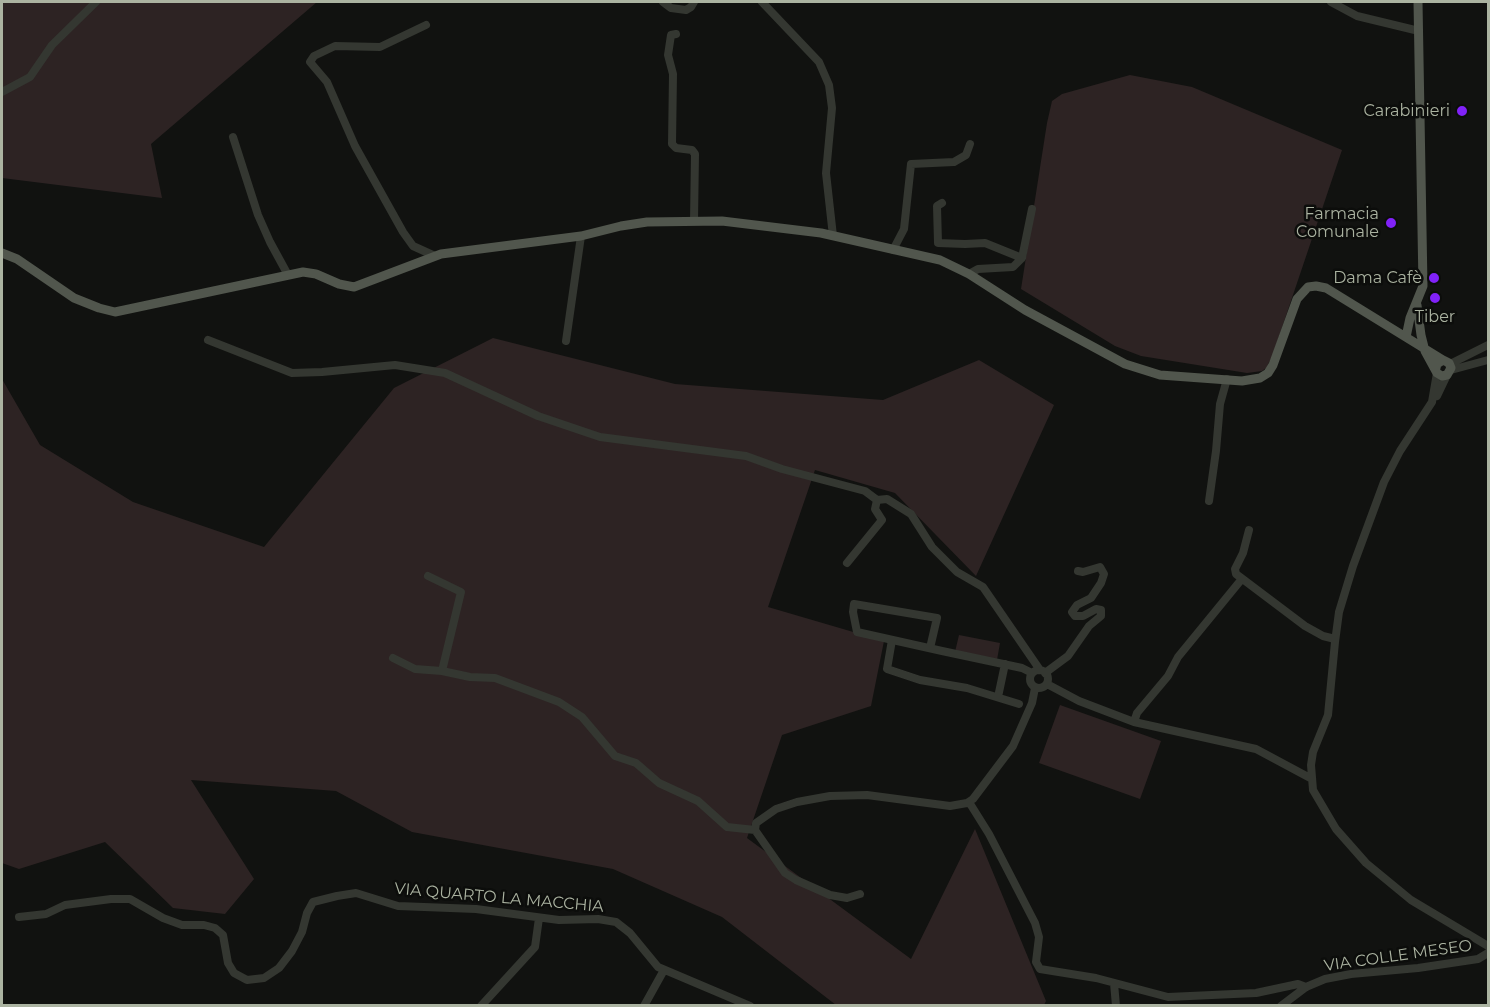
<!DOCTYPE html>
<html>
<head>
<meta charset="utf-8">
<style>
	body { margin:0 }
	#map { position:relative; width:1490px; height:1007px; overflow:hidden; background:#111210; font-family:Montserrat,sans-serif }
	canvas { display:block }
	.frame { position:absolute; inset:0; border:3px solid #abb3a1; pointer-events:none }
</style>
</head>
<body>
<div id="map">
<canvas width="1490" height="1007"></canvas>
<div class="frame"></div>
</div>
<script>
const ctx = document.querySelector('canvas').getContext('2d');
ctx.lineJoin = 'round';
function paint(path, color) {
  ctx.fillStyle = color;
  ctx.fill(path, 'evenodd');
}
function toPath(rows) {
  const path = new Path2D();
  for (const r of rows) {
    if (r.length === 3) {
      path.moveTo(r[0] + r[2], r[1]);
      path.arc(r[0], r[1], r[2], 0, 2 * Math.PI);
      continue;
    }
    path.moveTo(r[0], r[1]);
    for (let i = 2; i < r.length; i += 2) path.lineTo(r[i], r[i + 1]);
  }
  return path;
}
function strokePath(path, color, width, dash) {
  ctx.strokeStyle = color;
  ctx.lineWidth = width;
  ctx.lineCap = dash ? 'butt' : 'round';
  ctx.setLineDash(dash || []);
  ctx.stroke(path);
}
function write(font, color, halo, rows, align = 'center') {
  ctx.font = font + ' Montserrat,sans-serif';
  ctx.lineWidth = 5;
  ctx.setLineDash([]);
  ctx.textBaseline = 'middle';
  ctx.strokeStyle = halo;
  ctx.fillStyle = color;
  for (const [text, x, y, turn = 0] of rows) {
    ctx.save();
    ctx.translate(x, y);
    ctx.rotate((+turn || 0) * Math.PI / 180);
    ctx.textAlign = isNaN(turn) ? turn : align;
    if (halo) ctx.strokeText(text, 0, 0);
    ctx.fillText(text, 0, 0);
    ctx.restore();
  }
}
paint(toPath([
	[2,2,317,2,151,144,162,198,2,178],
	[1130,75,1192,87,1342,150,1272,357,1266,368,1262,371,1247,373,1141,356,1115,346,1021,289,1047,123,1052,101,1062,94],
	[493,338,675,384,883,400,979,360,1054,405,976,576,895,493,815,470,768,607,884,641,871,706,782,735,747,838,911,959,975,829,1046,1001,1044,1005,836,1005,722,917,613,869,412,832,336,791,191,780,254,879,225,914,173,908,105,842,19,869,2,863,2,379,40,445,133,502,264,547,394,388],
	[959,635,1000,643,997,660,955,652],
	[1060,705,1161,741,1140,799,1039,763]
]), '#2d2323');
strokePath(toPath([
	[663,2,671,8,686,10,691,7,694,2],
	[762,2,819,62,829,85,832,108,826,173,833,236],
	[1331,2,1357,16,1419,31],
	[426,25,380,47,335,46,314,56,310,62,327,82,355,146,403,232,413,246,435,256],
	[676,34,671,35,668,55,673,74,672,144,676,148,692,150,695,154,694,221],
	[2,92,30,77,52,45,96,2],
	[233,137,258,215,270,242,288,275],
	[942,203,937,206,938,243,965,244,985,243,1022,258],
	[893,250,904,229,911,164,954,162,966,155,970,144],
	[969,274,978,269,1013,267,1022,258,1032,209],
	[208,340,292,373,322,372,395,365,445,373,538,416,600,437,746,456,782,469,865,491,877,500],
	[566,341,581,236],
	[1450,364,1488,345],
	[1451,370,1488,360],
	[1437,373,1432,402,1400,451,1384,482,1353,566,1339,612,1335,642,1328,715,1313,752,1311,765,1313,790,1336,829,1366,863,1411,900,1488,946],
	[1437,396,1447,375],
	[1209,501,1216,451,1220,404,1227,379],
	[1249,530,1243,553,1235,569,1236,574,1305,626,1323,636,1335,639],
	[847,563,882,520,875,509,877,500,887,499,911,514,932,547,957,572,983,587,1040,670],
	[428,576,461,592,442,671,470,677,495,678,559,702,582,717,615,756,636,763,659,783,698,801,727,827,755,830],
	[892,640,887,669,920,680,967,688,1019,704],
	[930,648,937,618,854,604,853,612,857,632,942,651,1022,668,1032,673],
	[393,658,415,669,442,671],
	[1039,679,9],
	[1045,673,1068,656,1089,626,1101,616,1101,610,1096,609,1083,616,1075,616,1072,612,1077,605,1091,598,1101,583,1104,574,1100,567,1083,572,1078,571],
	[1047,684,1079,701,1134,722,1256,749,1312,779],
	[998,697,1005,664],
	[1134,722,1137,713,1168,676,1178,657,1241,580],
	[969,802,989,834,1035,923,1039,937,1036,962,1040,969,1096,978,1168,997,1256,993,1298,984,1306,987],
	[860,894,847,898,830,895,796,880,785,873,755,830,756,823,776,809,797,802,830,796,867,795,950,806,967,803,973,799,1013,746,1032,703,1035,688],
	[19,917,46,914,65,905,111,899,130,899,163,918,182,925,204,925,215,928,223,935,228,963,234,973,247,980,264,978,279,968,292,951,302,932,307,913,313,902,337,896,356,893,398,906,476,909,559,920,598,919,616,922,630,933,658,967,750,1006],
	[1114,983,1116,1006],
	[481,1006,535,947,539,918],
	[644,1006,664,970],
	[1281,1006,1306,987,1325,979,1351,974,1418,968,1478,959,1488,953]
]), '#343731', 8);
strokePath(toPath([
	[2,253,17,259,74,298,99,308,115,312,303,272,316,274,339,284,354,287,441,254,581,236,621,226,647,222,722,221,821,233,940,260,969,274,1025,310,1125,364,1160,375,1242,381,1260,378,1268,373,1273,365,1297,299,1308,287,1316,286,1326,288,1443,360],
	[1417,305,1421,335,1425,351,1437,373,1442,376,1447,375,1451,368,1449,363,1443,360,1437,364,1436,368],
	[1406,337,1410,318,1423,286,1418,2]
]), '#51564d', 9);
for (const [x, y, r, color] of [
	[1462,111,6,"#8122f8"],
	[1391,223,6,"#8122f8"],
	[1434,278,6,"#8122f8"],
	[1435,298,6,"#8122f8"]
]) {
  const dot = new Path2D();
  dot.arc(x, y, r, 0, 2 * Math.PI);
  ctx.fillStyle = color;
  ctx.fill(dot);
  strokePath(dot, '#0c0d0b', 2);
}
write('16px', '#abb3a1', '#0c0d0b', [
	["Carabinieri",1450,111],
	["Farmacia",1379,214],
	["Comunale",1379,232],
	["Dama Cafè",1422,278],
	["Tiber",1435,317,"center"]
], 'right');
write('16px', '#abb3a1', '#0c0d0b', [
	["VIA QUARTO LA MACCHIA",499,898,5],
	["VIA COLLE MESEO",1398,956,-8]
]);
</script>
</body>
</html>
